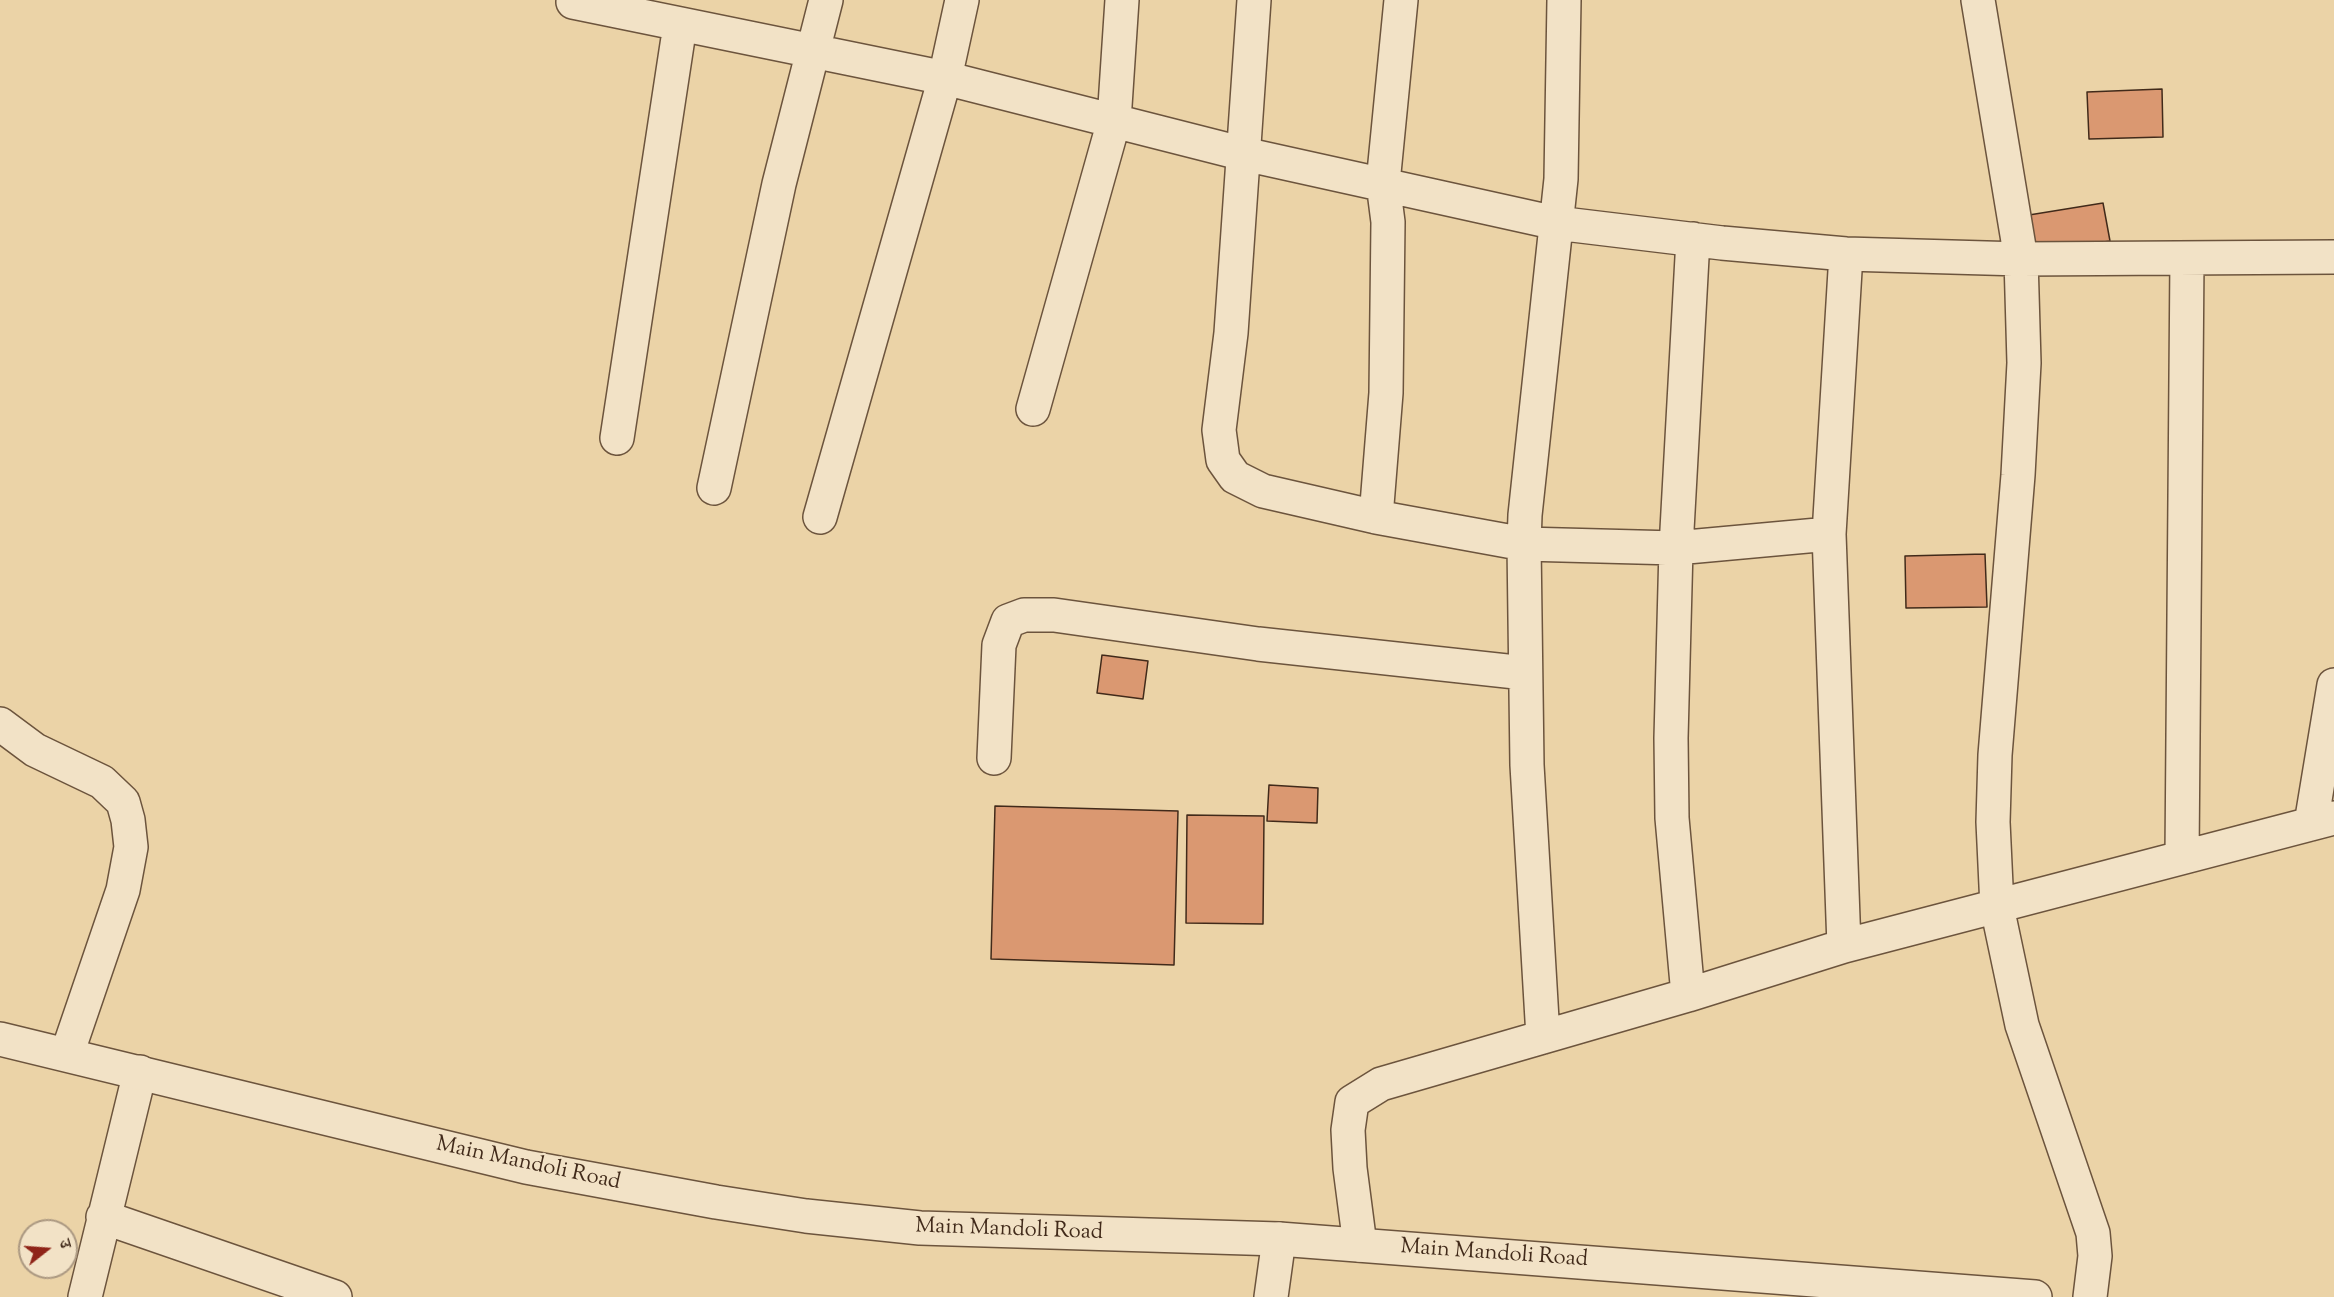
<!DOCTYPE html>
<html>
<head>
<meta charset="utf-8">
<style>
	body { margin:0 }
	#map { position:relative; width:2334px; height:1297px; overflow:hidden; background:#ebd3a7; font-family:"Sorts Mill Goudy","Noto Serif Devanagari",serif }
	canvas { display:block }
	.north { position:absolute; left:18px; top:1219px; width:60px; height:60px; box-sizing:border-box; background:#f2e2c6; border:2px solid #ab9881; border-radius:50%; rotate:73deg; font-size:16px; font-weight:700; line-height:24px; text-align:center; color:#412a1a }
	.north::after { content:''; display:block; margin:auto; width:21px; height:27px; background:#8f2418; clip-path:polygon(50% 0,100% 100%,50% 72%,0 100%) }
</style>
</head>
<body>
<div id="map">
<canvas width="2334" height="1297"></canvas>
<div class="north">उ</div>
</div>
<script>
const ctx = document.querySelector('canvas').getContext('2d');
ctx.lineJoin = 'round';
function paint(path, color) {
  ctx.fillStyle = color;
  ctx.fill(path, 'evenodd');
}
function toPath(rows) {
  const path = new Path2D();
  for (const r of rows) {
    path.moveTo(r[0], r[1]);
    for (let i = 2; i < r.length; i += 2) path.lineTo(r[i], r[i + 1]);
  }
  return path;
}
function strokePath(path, color, width, dash) {
  ctx.strokeStyle = color;
  ctx.lineWidth = width;
  ctx.lineCap = dash ? 'butt' : 'round';
  ctx.setLineDash(dash || []);
  ctx.stroke(path);
}
function write(font, color, halo, rows, align = 'center') {
  ctx.font = font + ' "Sorts Mill Goudy",serif';
  ctx.lineWidth = 4.5;
  ctx.setLineDash([]);
  ctx.textBaseline = 'middle';
  ctx.strokeStyle = halo;
  ctx.fillStyle = color;
  for (const [text, x, y, turn = 0] of rows) {
    ctx.save();
    ctx.translate(x, y);
    ctx.rotate((+turn || 0) * Math.PI / 180);
    ctx.textAlign = isNaN(turn) ? turn : align;
    if (halo) ctx.strokeText(text, 0, 0);
    ctx.fillText(text, 0, 0);
    ctx.restore();
  }
}
const building = toPath([
	[2162,89,2163,137,2089,139,2087,92,2162,89],
	[2103,203,2110,241,2034,253,2029,215,2103,203],
	[1985,554,1987,607,1906,608,1905,556,1985,554],
	[1102,655,1148,661,1143,699,1097,693,1102,655],
	[1269,785,1318,788,1317,823,1267,821,1269,785],
	[995,806,1178,811,1174,965,991,959,995,806],
	[1187,815,1264,816,1263,924,1186,923,1187,815]
]);
paint(building, '#da9871');
strokePath(building, '#412a1a', 1.5);
const minor = toPath([
	[1254,0,1231,333,1219,430,1223,460,1235,477,1263,491,1376,517,1524,544,1676,548,1829,534],
	[1978,0,2021,259,2024,363,2018,475,1995,755,1993,822,1997,907,2022,1025,2093,1233,2095,1256,2090,1297],
	[573,2,945,78,1244,154,1556,223,1722,243,1846,254,2021,259,2334,257],
	[1033,409,1114,121,1122,0],
	[617,438,680,25],
	[714,488,779,184,826,0],
	[820,517,945,78,962,0],
	[1376,517,1386,393,1388,222,1383,183,1401,0],
	[0,724,35,750,102,782,123,802,128,820,131,847,123,890,67,1054],
	[994,758,999,645,1008,621,1024,615,1054,615,1258,644,1525,673],
	[2311,824,2334,685],
	[2182,857,2187,258],
	[1844,946,1829,534,1846,254],
	[1688,995,1672,818,1671,738,1676,548,1693,239],
	[1543,1037,1527,765,1524,544,1525,515,1561,179,1564,0],
	[103,1217,335,1297],
	[1360,1245,1350,1168,1348,1130,1352,1102,1381,1084,1688,995,1844,946,2334,818],
	[85,1297,140,1072],
	[1271,1297,1279,1239]
]);
const tertiary = toPath([
	[0,1039,526,1167,716,1202,806,1216,920,1228,1279,1239,2035,1297]
]);
strokePath(minor, '#6c543d', 36);
strokePath(tertiary, '#6c543d', 36);
strokePath(minor, '#f2e2c6', 33);
strokePath(tertiary, '#f2e2c6', 33);
write('22px', '#412a1a', '#f2e2c6', [
	["Main Mandoli Road",528,1165,12],
	["Main Mandoli Road",1009,1231,2],
	["Main Mandoli Road",1494,1255,4]
]);
</script>
</body>
</html>
